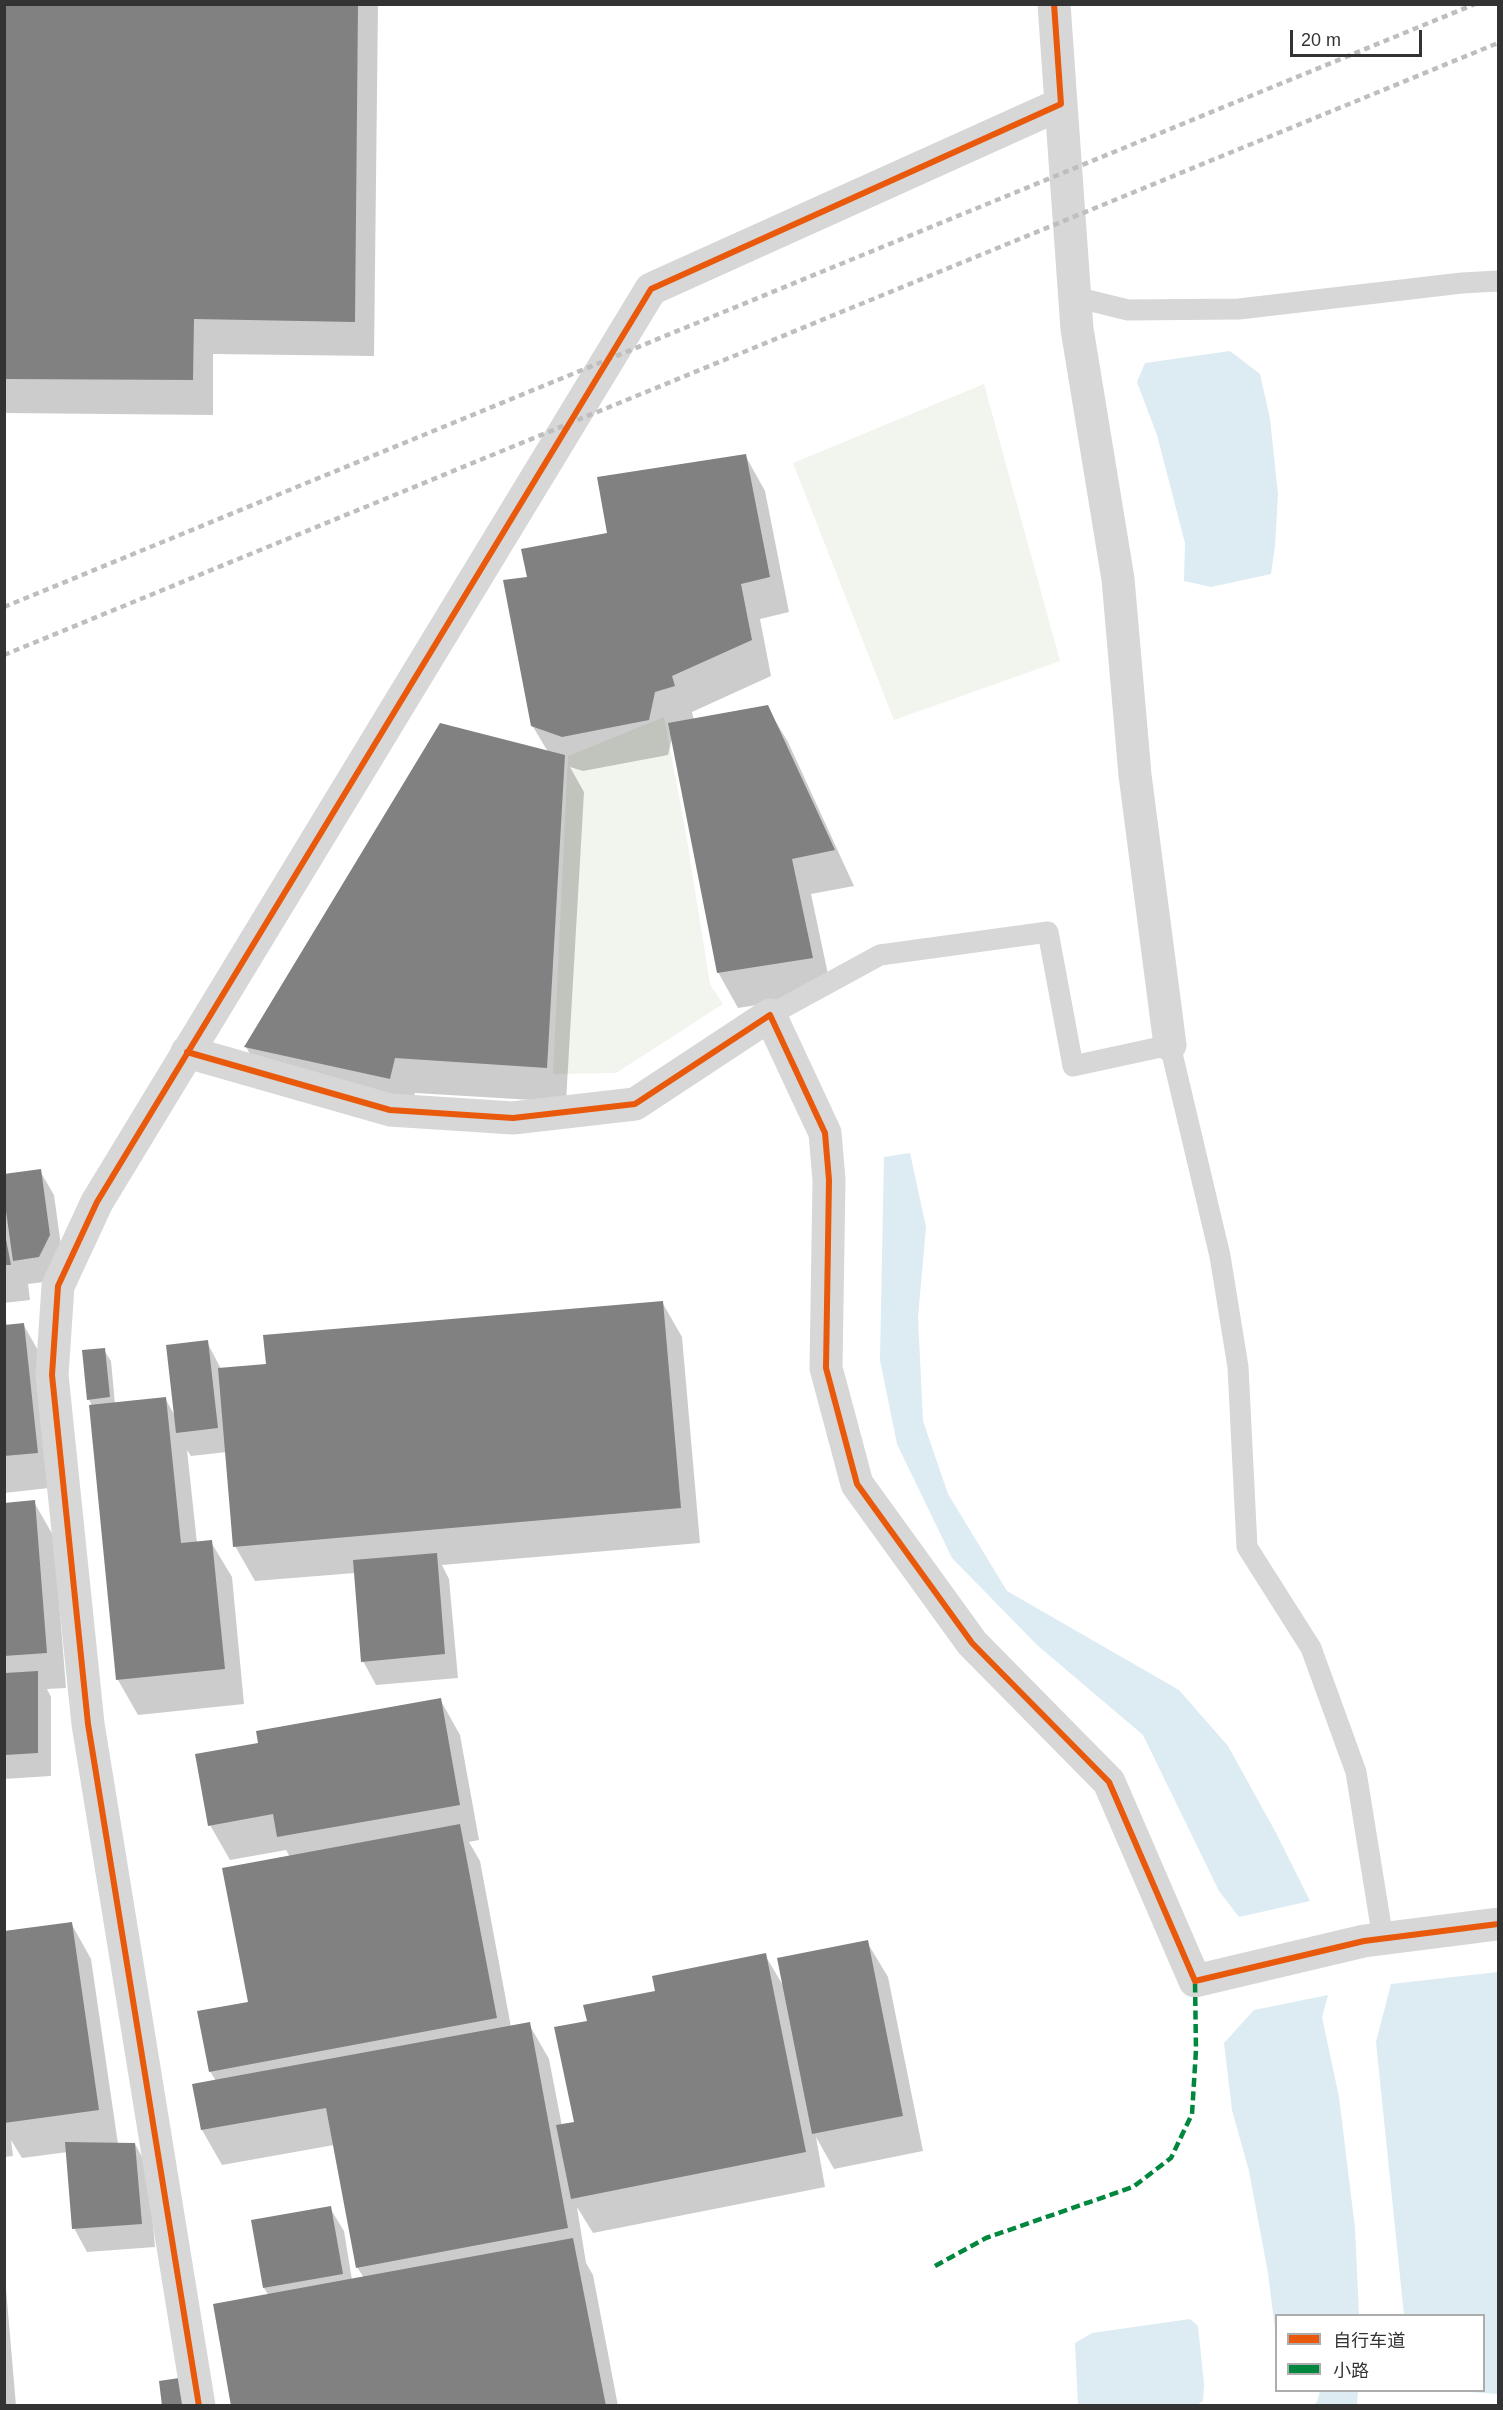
<!DOCTYPE html>
<html>
<head>
<meta charset="utf-8">
<style>
	body { margin:0 }
	#map { position:relative; width:1503px; height:2410px; overflow:hidden; background:#fff; font-family:Arial,"Noto Sans SC",sans-serif }
	canvas { display:block }
	.frame { position:absolute; inset:0; border:6px solid #333; pointer-events:none }
	.legend { position:absolute; left:1275px; top:2314px; width:210px; height:78px; box-sizing:border-box; background:#fff; border:2px solid #adadad; margin:0; padding:8px 10px; list-style:none; font-size:18px; color:#333 }
	.legend li { display:flex; align-items:center; gap:12px; height:30px }
	.legend b { width:30px; border:2px solid #adadad }
	.scale { position:absolute; left:1290px; top:30px; width:132px; height:27px; box-sizing:border-box; border:3px solid #333; border-top:0; padding-left:8px; font-size:18px; line-height:21px; white-space:nowrap; color:#333; -webkit-text-stroke:4px #fff; paint-order:stroke }
</style>
</head>
<body>
<div id="map">
<canvas width="1503" height="2410"></canvas>
<div class="frame"></div>
<ul class="legend">
<li><b style="height:8px;background:#e8590c"></b>自行车道</li>
<li><b style="height:8px;background:#00873e"></b>小路</li>
</ul>
<div class="scale">20 m</div>
</div>
<script>
const ctx = document.querySelector('canvas').getContext('2d');
ctx.lineJoin = 'round';
function paint(path, color) {
  ctx.fillStyle = color;
  ctx.fill(path, 'evenodd');
}
function toPath(rows) {
  const path = new Path2D();
  for (const r of rows) {
    path.moveTo(r[0], r[1]);
    for (let i = 2; i < r.length; i += 2) path.lineTo(r[i], r[i + 1]);
  }
  return path;
}
function strokePath(path, color, width, dash) {
  ctx.strokeStyle = color;
  ctx.lineWidth = width;
  ctx.lineCap = dash ? 'butt' : 'round';
  ctx.setLineDash(dash || []);
  ctx.stroke(path);
}
paint(toPath([
	[984,384,1060,661,894,720,793,463],
	[664,717,686,834,710,984,723,1004,616,1073,553,1074,568,756]
]), '#f1f5ed');
paint(toPath([
	[1230,351,1260,374,1270,419,1278,494,1275,546,1271,574,1211,587,1184,581,1185,543,1157,435,1137,382,1145,363],
	[910,1153,926,1227,918,1317,923,1421,948,1494,1007,1591,1179,1690,1228,1746,1275,1831,1310,1901,1239,1917,1219,1891,1143,1735,1037,1645,952,1558,897,1444,880,1360,884,1157],
	[1498,1972,1498,2394,1455,2391,1484,2390,1484,2316,1404,2315,1376,2042,1391,1984],
	[1328,1995,1322,2017,1339,2097,1355,2228,1359,2315,1276,2316,1276,2337,1268,2273,1249,2171,1232,2110,1224,2043,1254,2010],
	[1190,2319,1198,2326,1204,2384,1203,2401,1197,2405,1078,2405,1075,2343,1092,2333],
	[1320,2391,1358,2391,1357,2405,1313,2405,1317,2402]
]), '#ddebf3');
paint(toPath([
	[4,4,378,4,374,356,213,354,213,415,4,413],
	[745,455,765,491,789,612,760,619,771,676,692,712,694,720,767,707,788,742,854,886,811,894,832,993,738,1008,718,972,672,738,668,755,583,771,570,767,584,792,566,1102,415,1093,409,1113,266,1082,246,1047,548,752,532,725,529,578],
	[40,1171,54,1195,63,1260,52,1281,28,1284,30,1300,4,1303,4,1194],
	[662,1302,682,1337,700,1543,442,1565,449,1579,458,1678,376,1685,363,1661,355,1573,255,1581,235,1546,227,1452,191,1456,187,1450,197,1543,211,1542,232,1577,244,1704,138,1715,118,1680,92,1406,89,1399,104,1350,111,1361,115,1404,165,1398,175,1416,207,1342,221,1369,268,1365],
	[4,1308,7,1326,23,1324,43,1359,58,1487,4,1493],
	[34,1502,54,1537,66,1688,47,1689,51,1697,51,1776,4,1779,4,1504],
	[440,1699,460,1735,479,1840,469,1842,480,1861,511,2027,529,2024,549,2059,562,2126,576,2123,589,2022,656,1992,765,1955,784,1987,867,1942,888,1977,923,2151,834,2169,816,2137,825,2187,593,2233,577,2207,586,2263,593,2275,618,2406,232,2406,269,2296,264,2288,330,2208,344,2231,352,2280,364,2278,357,2267,334,2145,222,2165,202,2130,216,2081,210,2071,249,2003,290,1857,286,1850,230,1860,210,1825,259,1745],
	[71,1923,91,1959,118,2144,135,2144,148,2168,155,2247,87,2252,74,2228,68,2152,22,2158,11,2140,13,2156,4,2157,4,1932],
	[4,2265,16,2406,4,2406]
]), '#0003');
paint(toPath([
	[4,4,358,4,355,322,194,319,193,380,4,379],
	[746,454,770,577,741,584,752,640,672,676,675,686,655,692,649,720,562,737,531,726,503,580,527,577,521,549,607,533,597,477],
	[768,705,835,850,792,859,813,958,717,973,668,723],
	[440,723,565,755,547,1068,395,1058,390,1079,244,1047],
	[41,1169,50,1235,39,1257,13,1261,4,1197,4,1174],
	[4,1229,11,1265,4,1265],
	[663,1301,681,1508,233,1547,218,1368,266,1364,263,1335],
	[24,1323,38,1453,4,1456,4,1325],
	[208,1340,218,1428,176,1433,166,1345],
	[105,1348,110,1397,87,1400,82,1350],
	[166,1397,181,1543,212,1540,225,1669,116,1680,89,1405],
	[35,1500,47,1653,4,1656,4,1503],
	[437,1553,445,1654,361,1662,353,1560],
	[38,1671,38,1753,5,1755,5,1673],
	[441,1698,460,1805,277,1837,273,1814,208,1826,195,1754,258,1743,256,1731],
	[460,1824,497,2018,209,2072,197,2011,248,2002,222,1868],
	[72,1922,99,2110,4,2123,4,1931],
	[868,1940,903,2116,812,2134,777,1958],
	[766,1953,806,2152,571,2199,556,2125,574,2122,554,2027,587,2021,583,2005,655,1991,652,1976],
	[530,2022,568,2228,356,2268,326,2108,201,2130,192,2084],
	[65,2142,135,2143,142,2224,72,2229],
	[331,2206,343,2274,263,2288,251,2220],
	[573,2238,606,2406,231,2406,213,2304],
	[186,2377,191,2406,162,2406,159,2381]
]), '#818181');
strokePath(toPath([
	[1075,297,1128,310,1239,309,1462,283,1498,281],
	[770,1015,880,955,1048,932,1073,1066,1170,1045,1220,1256,1238,1367,1247,1547,1311,1648,1356,1772,1383,1939]
]), '#d7d7d7', 21);
strokePath(toPath([
	[1061,104,1077,329,1118,579,1135,775,1170,1045],
	[187,1052,390,1110,513,1118,635,1104,770,1015,825,1133,829,1180,826,1368,857,1484,972,1643,1109,1782,1195,1981,1364,1941,1498,1924],
	[199,2406,88,1724,52,1375,58,1286,97,1202,651,289,1061,104,1054,4]
]), '#d7d7d7', 33);
strokePath(toPath([
	[4,607,1475,4],
	[4,655,1498,43]
]), '#bebebe', 4.5, [6, 4.5]);
strokePath(toPath([
	[935,2266,986,2238,1133,2187,1171,2158,1192,2114,1196,2050,1195,1981]
]), '#00873e', 4.5, [9, 4.5]);
strokePath(toPath([
	[187,1052,390,1110,513,1118,635,1104,770,1015,825,1133,829,1180,826,1368,857,1484,972,1643,1109,1782,1195,1981,1364,1941,1498,1924],
	[199,2406,88,1724,52,1375,58,1286,97,1202,651,289,1061,104,1054,4]
]), '#e8590c', 6);
</script>
</body>
</html>
